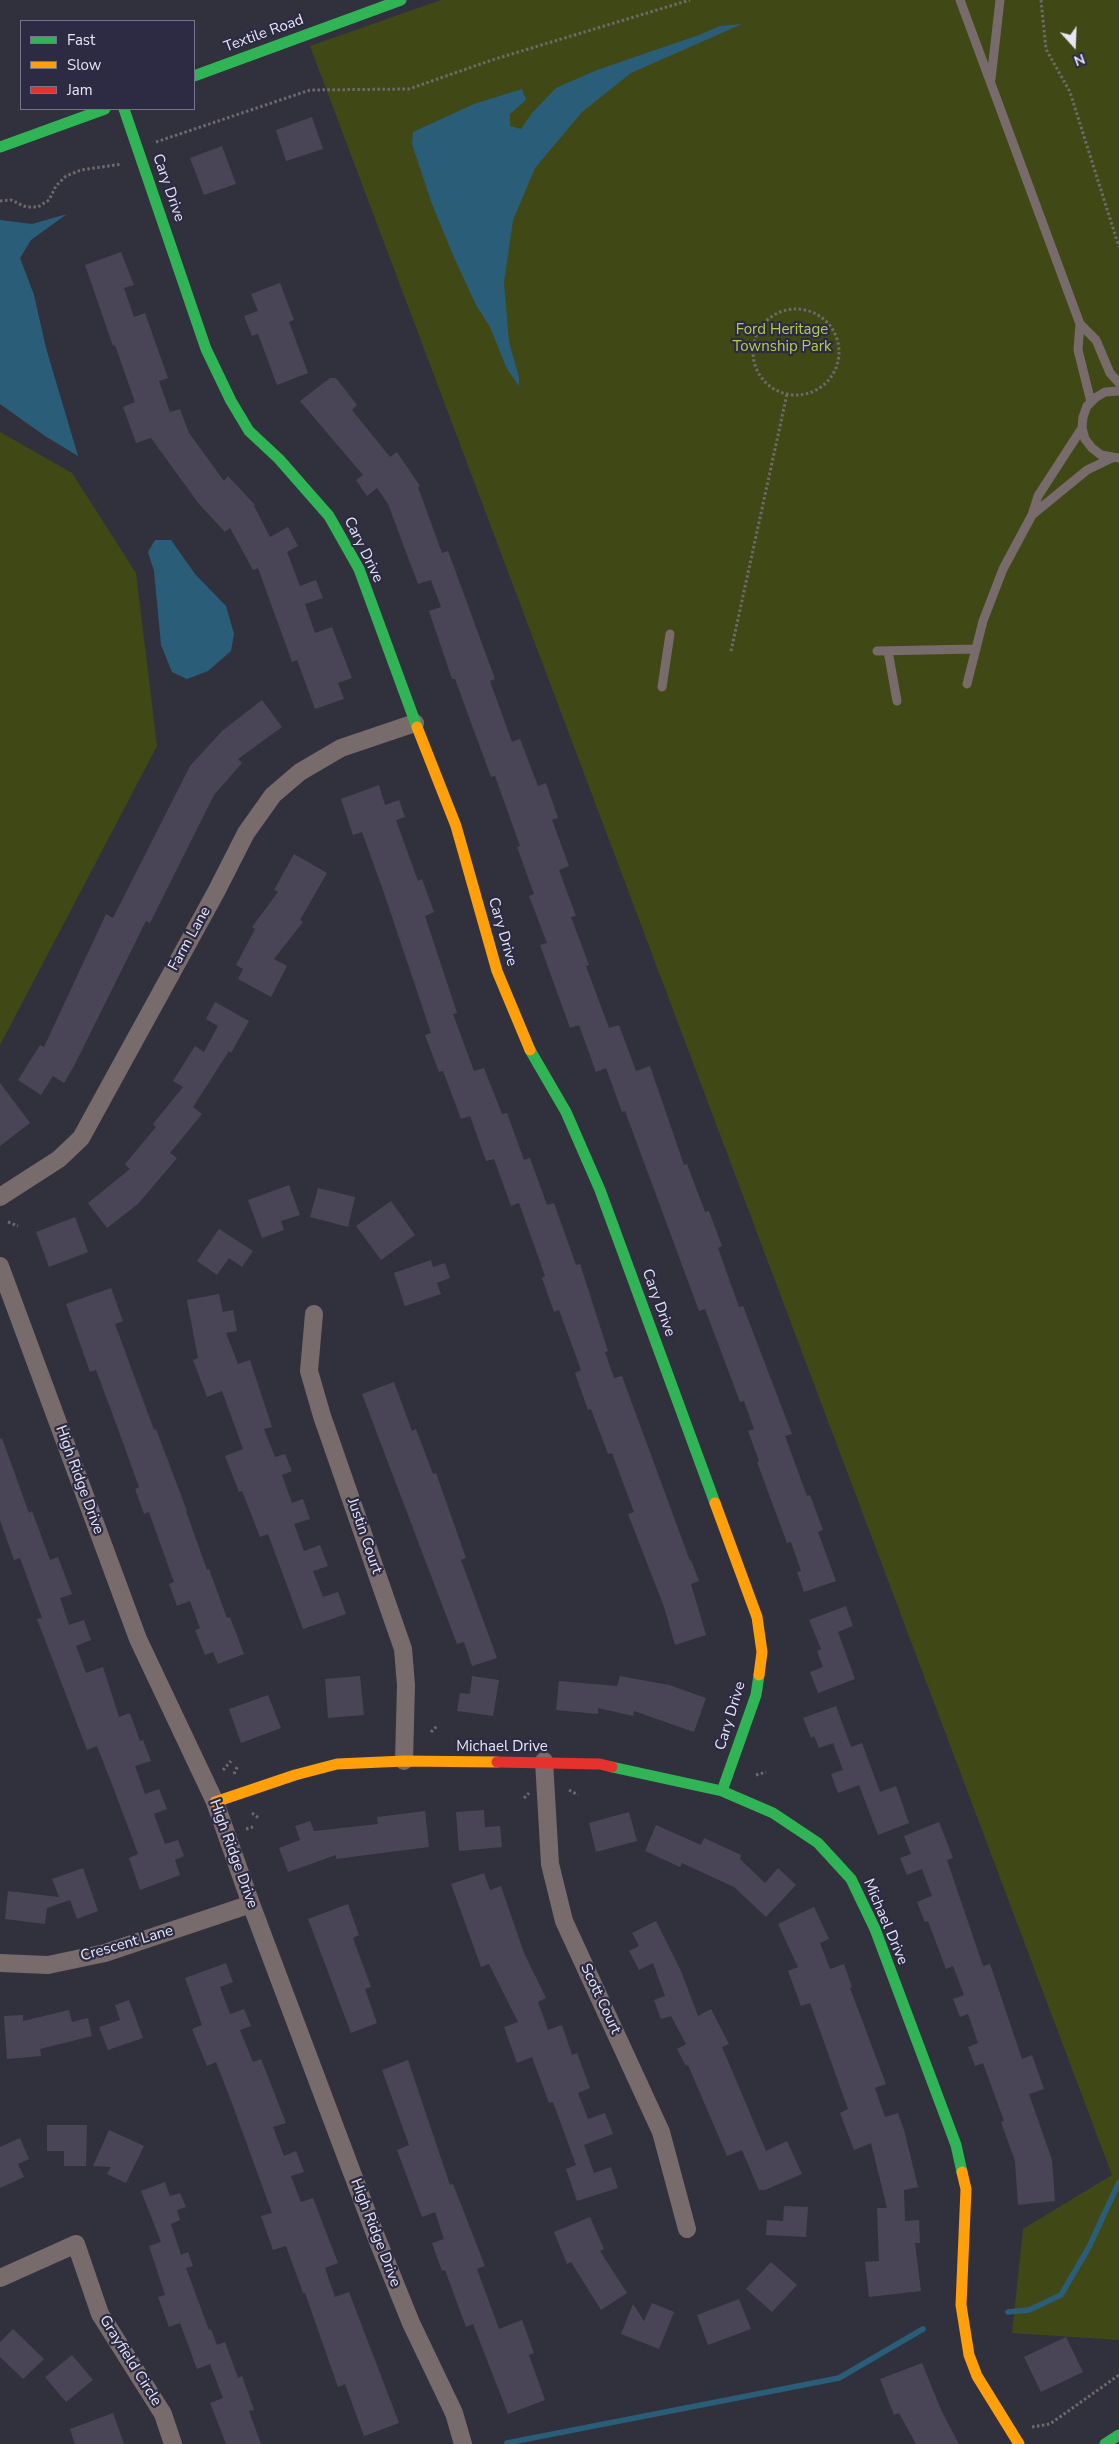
<!DOCTYPE html>
<html>
<head>
<meta charset="utf-8">
<style>
	body { margin:0 }
	#map { position:relative; width:1119px; height:2444px; overflow:hidden; background:#31313d; font-family:"Nunito Sans",sans-serif }
	canvas { display:block }
	.legend { position:absolute; left:20px; top:20px; width:175px; height:90px; box-sizing:border-box; background:#2c2b43; border:1px solid #76768b; margin:0; padding:6px 9px; list-style:none; font-size:15px; color:#e6e6f6 }
	.legend li { display:flex; align-items:center; gap:10px; height:25px }
	.legend b { width:25px; border:1px solid #76768b }
	.north { position:absolute; left:1049px; top:20px; width:50px; height:50px; -webkit-text-stroke:4px #2c2b43; paint-order:stroke; rotate:160deg; font-size:14px; font-weight:700; line-height:20px; text-align:center; color:#e6e6f6 }
	.north::after { content:''; display:block; margin:auto; width:18px; height:22px; background:#e6e6f6; clip-path:polygon(50% 0,100% 100%,50% 72%,0 100%) }
</style>
</head>
<body>
<div id="map">
<canvas width="1119" height="2444"></canvas>
<ul class="legend">
<li><b style="height:6px;background:#30b455"></b>Fast</li>
<li><b style="height:6px;background:#ff9f0a"></b>Slow</li>
<li><b style="height:6px;background:#e5322d"></b>Jam</li>
</ul>
<div class="north">N</div>
</div>
<script>
const ctx = document.querySelector('canvas').getContext('2d');
ctx.lineJoin = 'round';
function paint(path, color) {
  ctx.fillStyle = color;
  ctx.fill(path, 'evenodd');
}
function toPath(rows) {
  const path = new Path2D();
  for (const r of rows) {
    if (r.length === 3) {
      path.moveTo(r[0] + r[2], r[1]);
      path.arc(r[0], r[1], r[2], 0, 2 * Math.PI);
      continue;
    }
    path.moveTo(r[0], r[1]);
    for (let i = 2; i < r.length; i += 2) path.lineTo(r[i], r[i + 1]);
  }
  return path;
}
function strokePath(path, color, width, dash) {
  ctx.strokeStyle = color;
  ctx.lineWidth = width;
  ctx.lineCap = dash ? 'butt' : 'round';
  ctx.setLineDash(dash || []);
  ctx.stroke(path);
}
function write(font, color, halo, rows, align = 'center') {
  ctx.font = font + ' "Nunito Sans",sans-serif';
  ctx.lineWidth = 4.5;
  ctx.setLineDash([]);
  ctx.textBaseline = 'middle';
  ctx.strokeStyle = halo;
  ctx.fillStyle = color;
  for (const [text, x, y, turn = 0] of rows) {
    ctx.save();
    ctx.translate(x, y);
    ctx.rotate((+turn || 0) * Math.PI / 180);
    ctx.textAlign = isNaN(turn) ? turn : align;
    if (halo) ctx.strokeText(text, 0, 0);
    ctx.fillText(text, 0, 0);
    ctx.restore();
  }
}
paint(toPath([
	[441,0,1119,0,1119,2340,1012,2333,1023,2229,1112,2175,310,46],
	[0,432,72,473,136,573,157,746,0,1045]
]), '#404915');
paint(toPath([
	[742,24,631,73,582,112,535,168,513,220,504,282,509,342,519,377,519,386,507,369,490,327,476,305,453,255,432,204,412,144,413,132,474,104,522,89,526,100,510,114,510,126,521,129,532,113,556,88,597,70,699,35,720,26],
	[67,214,31,240,20,258,34,295,46,348,78,456,45,436,0,404,0,220,32,224],
	[155,540,171,540,195,574,226,606,234,634,231,651,208,671,187,679,172,672,161,645,154,571,148,552]
]), '#2a5e78');
strokePath(toPath([
	[1008,2312,1029,2310,1061,2295,1089,2247,1119,2182],
	[507,2443,839,2378,923,2329]
]), '#2a5e78', 5.5);
paint(toPath([
	[312,117,323,149,286,161,276,130],
	[222,146,236,184,204,195,190,158],
	[121,252,134,285,124,288,134,317,145,313,168,378,159,381,170,412,180,409,189,433,224,481,228,476,255,505,254,506,270,537,288,527,298,546,287,552,300,586,316,580,323,598,305,604,315,633,332,627,352,678,338,683,344,699,315,709,297,660,292,662,258,568,253,570,230,528,225,532,199,504,151,438,136,443,123,407,135,402,115,345,113,346,85,265],
	[280,283,294,320,289,322,308,373,277,385,258,334,252,336,244,316,258,311,251,294],
	[330,378,336,378,357,405,352,410,390,457,397,452,420,486,418,487,442,553,448,551,495,679,490,681,512,742,520,739,538,786,546,783,558,818,552,820,569,866,559,870,576,916,571,917,589,965,586,966,609,1028,619,1025,636,1071,650,1066,684,1165,687,1164,705,1212,709,1211,722,1246,718,1248,739,1307,743,1306,792,1434,785,1436,807,1496,810,1495,823,1530,818,1532,836,1581,804,1592,797,1572,801,1571,791,1542,787,1543,757,1462,759,1461,748,1431,754,1429,744,1401,740,1402,705,1309,699,1311,625,1111,622,1112,606,1068,596,1072,579,1025,570,1028,540,945,547,943,529,896,534,894,517,847,520,846,495,776,491,777,455,679,452,679,429,611,441,607,431,580,418,584,388,504,377,488,367,496,356,480,363,475,300,401],
	[262,700,282,727,238,759,242,763,214,795,150,923,146,921,74,1066,64,1083,53,1076,41,1095,18,1080,40,1045,44,1047,106,914,113,918,190,766,222,731],
	[379,785,385,805,399,800,405,817,396,820,418,881,422,879,434,912,425,916,457,1013,453,1014,474,1071,484,1068,502,1114,507,1113,524,1160,530,1158,547,1205,554,1203,576,1265,580,1264,608,1351,605,1352,614,1378,622,1376,690,1561,691,1560,699,1581,691,1584,706,1635,675,1645,664,1607,628,1514,634,1512,612,1453,608,1454,591,1409,588,1410,575,1373,581,1370,559,1310,554,1312,542,1278,545,1276,519,1203,511,1206,494,1159,486,1161,470,1116,461,1119,443,1071,439,1072,425,1035,431,1033,384,893,362,832,353,835,341,799],
	[294,854,327,873,300,920,303,922,274,959,287,966,271,997,238,979,243,969,236,965,255,929,252,927,278,892,274,890],
	[215,1002,249,1021,231,1053,229,1051,193,1107,202,1114,170,1153,177,1158,138,1204,107,1228,88,1203,130,1169,125,1164,156,1127,153,1124,183,1087,173,1081,195,1046,204,1052,218,1026,206,1019],
	[0,1083,30,1123,0,1146],
	[289,1185,300,1215,281,1221,284,1230,262,1238,248,1200],
	[318,1188,355,1197,348,1227,310,1217],
	[391,1201,415,1235,381,1260,356,1226],
	[75,1217,88,1252,49,1267,36,1232],
	[219,1229,253,1251,242,1267,229,1258,217,1275,197,1261],
	[431,1260,433,1267,445,1263,450,1278,437,1283,441,1294,405,1306,394,1273],
	[111,1288,123,1321,115,1324,154,1430,156,1429,187,1511,186,1511,207,1570,209,1569,227,1618,230,1617,244,1654,218,1664,213,1652,205,1655,195,1630,200,1628,190,1601,177,1606,169,1584,174,1582,149,1512,144,1514,135,1489,139,1487,118,1429,96,1370,90,1372,66,1304],
	[219,1294,223,1312,233,1310,237,1331,226,1333,238,1364,250,1360,272,1427,264,1429,275,1457,285,1454,292,1471,282,1475,292,1503,303,1499,310,1519,294,1524,304,1551,320,1545,328,1566,313,1571,323,1597,338,1592,346,1614,303,1629,268,1534,260,1537,242,1491,239,1492,225,1456,243,1449,222,1391,207,1397,193,1360,198,1358,187,1300],
	[394,1382,412,1431,416,1429,433,1474,436,1473,466,1558,461,1560,497,1658,472,1666,464,1642,457,1644,362,1394],
	[2,1438,29,1513,32,1511,50,1560,58,1557,72,1594,60,1598,69,1625,84,1620,91,1640,76,1646,86,1673,103,1667,119,1717,130,1713,140,1741,143,1740,151,1761,135,1766,145,1794,159,1789,167,1809,154,1814,165,1844,178,1840,184,1856,175,1860,180,1875,140,1890,129,1858,138,1854,115,1792,97,1746,87,1750,37,1619,42,1618,20,1558,14,1560,0,1520,0,1439],
	[846,1606,853,1626,838,1632,855,1679,818,1693,810,1672,823,1667,817,1651,821,1649,809,1620],
	[360,1676,364,1715,328,1718,325,1679],
	[472,1676,499,1680,493,1716,457,1711,460,1693,470,1694],
	[620,1676,669,1685,706,1698,694,1732,634,1711,633,1716,598,1708,598,1714,556,1710,559,1681,617,1686],
	[268,1695,281,1728,241,1743,229,1709],
	[836,1706,851,1747,862,1743,880,1792,896,1786,909,1823,878,1835,859,1785,838,1793,831,1774,843,1770,833,1743,819,1748,814,1736,811,1738,803,1718],
	[484,1810,485,1827,500,1826,502,1847,459,1851,456,1812],
	[425,1811,429,1847,336,1859,336,1855,288,1872,279,1848,300,1840,295,1826,310,1821,314,1831,378,1824,377,1817],
	[629,1812,637,1841,596,1852,589,1823],
	[939,1822,953,1858,947,1860,983,1966,990,1964,1022,2059,1032,2055,1044,2089,1029,2094,1052,2160,1055,2201,1018,2205,1015,2161,1001,2122,1004,2121,983,2063,975,2066,968,2047,978,2043,968,2014,960,2017,953,1999,964,1995,953,1966,946,1969,928,1921,925,1922,917,1902,932,1896,922,1869,907,1875,900,1858,911,1854,904,1836],
	[656,1825,701,1845,704,1838,741,1855,740,1859,765,1883,778,1868,796,1885,766,1917,734,1887,682,1863,680,1867,645,1851],
	[83,1868,98,1911,77,1919,70,1900,47,1908,45,1924,5,1919,8,1891,59,1897,52,1879],
	[484,1873,490,1890,501,1886,524,1953,546,1998,538,2002,548,2030,562,2025,572,2055,577,2053,590,2088,578,2093,588,2119,605,2113,613,2134,584,2145,594,2173,611,2167,618,2188,577,2201,566,2169,576,2165,553,2102,549,2103,532,2057,517,2063,504,2027,518,2022,489,1964,481,1967,451,1884],
	[348,1904,359,1935,353,1938,371,1987,365,1989,377,2023,351,2033,308,1919],
	[814,1907,829,1939,820,1943,830,1969,844,1964,852,1987,850,1988,886,2084,875,2088,885,2117,898,2113,904,2130,918,2187,904,2190,905,2221,919,2220,920,2243,915,2243,921,2291,869,2297,865,2262,879,2261,877,2208,887,2208,871,2143,854,2150,840,2113,848,2109,810,2003,801,2006,788,1971,798,1967,778,1924],
	[656,1921,681,1971,698,2016,711,2009,729,2044,722,2047,766,2151,787,2141,802,2174,765,2190,759,2190,742,2150,727,2156,688,2065,686,2066,677,2049,686,2044,671,2016,661,2019,654,2000,665,1996,653,1963,639,1970,629,1951,639,1946,632,1933],
	[226,1963,233,1982,220,1987,230,2014,244,2009,251,2026,240,2030,253,2062,261,2059,286,2123,273,2127,284,2156,296,2151,304,2172,291,2176,301,2202,313,2198,338,2263,325,2268,335,2297,349,2292,399,2423,364,2436,345,2384,338,2387,305,2293,303,2293,286,2246,273,2250,261,2216,272,2213,233,2106,216,2062,207,2066,192,2029,202,2025,185,1978],
	[129,2000,143,2038,108,2050,99,2027,120,2020,115,2005],
	[69,2010,72,2022,88,2018,92,2036,40,2049,41,2056,7,2059,4,2016,23,2015,23,2021],
	[408,2060,450,2185,453,2184,485,2266,477,2269,499,2329,522,2320,534,2353,529,2355,545,2400,508,2414,473,2324,466,2327,445,2270,442,2271,432,2243,444,2239,435,2212,422,2217,397,2150,409,2145,382,2070],
	[47,2125,87,2125,86,2166,64,2166,64,2151,47,2151],
	[109,2130,144,2146,126,2183,107,2174,111,2167,93,2166],
	[20,2138,29,2159,18,2164,24,2177,0,2188,0,2147],
	[165,2182,170,2196,180,2193,186,2207,177,2210,180,2220,171,2224,181,2255,188,2252,193,2266,186,2268,209,2330,211,2329,217,2345,225,2342,238,2378,242,2376,254,2410,249,2411,261,2444,226,2444,210,2403,223,2398,210,2364,197,2369,180,2323,169,2327,158,2297,165,2295,149,2246,161,2242,141,2191],
	[784,2206,808,2207,806,2237,766,2235,767,2220,783,2221],
	[590,2217,604,2249,600,2251,627,2293,601,2310,571,2262,567,2264,554,2232],
	[771,2262,797,2285,772,2312,746,2289],
	[739,2299,751,2329,708,2345,697,2315],
	[652,2303,674,2312,659,2349,621,2334,633,2304,644,2321],
	[13,2329,44,2359,23,2379,0,2357,0,2342],
	[1066,2337,1083,2372,1041,2392,1024,2357],
	[72,2355,93,2380,66,2402,45,2377],
	[922,2363,942,2412,959,2444,916,2444,899,2413,894,2415,880,2379],
	[113,2413,124,2444,75,2444,70,2429]
]), '#4a4457');
strokePath(toPath([
	[1041,0,1046,49,1070,92,1119,247],
	[156,142,310,90,409,89,492,60,690,0],
	[0,201,11,200,26,207,38,207,49,200,56,186,66,176,81,170,122,164],
	[796,352,43],
	[731,651,787,394],
	[8,1222,18,1226],
	[431,1732,437,1726],
	[223,1770,231,1761],
	[234,1774,238,1765],
	[756,1775,766,1772],
	[569,1790,578,1795],
	[524,1798,529,1793],
	[252,1813,260,1819],
	[246,1829,253,1827],
	[1032,2427,1050,2424,1119,2375]
]), '#71686c', 3, [2.5, 2.5]);
strokePath(toPath([
	[960,0,1080,324,1078,350,1091,402],
	[991,79,1000,0],
	[1080,324,1096,340,1110,373,1119,383],
	[1119,391,1105,392,1095,398,1087,406,1083,417,1082,428,1085,439,1092,448,1101,455,1119,458],
	[1032,515,1087,470,1112,458],
	[877,651,976,649],
	[888,651,897,701],
	[967,684,983,621,1003,569,1032,515,1038,496,1082,428],
	[662,687,670,634]
]), '#786b6b', 9);
strokePath(toPath([
	[0,1197,59,1159,81,1138,216,892,246,833,273,795,300,772,341,748,415,723],
	[0,1266,138,1639,215,1802,251,1904,377,2239,411,2323,454,2413,463,2444],
	[314,1314,309,1371,322,1416,403,1649,406,1685,404,1761],
	[544,1761,550,1864,564,1921,661,2132,687,2229],
	[0,1963,48,1965,105,1953,251,1904],
	[0,2278,76,2244,100,2314,163,2414,173,2444]
]), '#786b6b', 18);
strokePath(toPath([
	[194,76,401,0],
	[124,109,206,349,231,401,249,431,279,459,329,516,359,569,417,727],
	[0,147,105,109],
	[530,1050,566,1112,600,1190,715,1503],
	[612,1767,722,1791,773,1813,818,1843,851,1879,875,1929,956,2145,962,2172],
	[722,1791,756,1695,759,1675],
	[1105,2444,1119,2435]
]), '#30b455', 11);
strokePath(toPath([
	[417,727,456,826,497,971,530,1050],
	[715,1503,757,1617,762,1652,759,1675],
	[215,1802,295,1775,337,1764,404,1761,497,1762],
	[962,2172,966,2189,961,2305,969,2355,977,2376,1019,2444]
]), '#ff9f0a', 11);
strokePath(toPath([
	[497,1762,600,1764,612,1767]
]), '#e5322d', 11);
write('15px', '#e6e6f6', '#2c2b43', [
	["Textile Road",264,34,-20],
	["Cary Drive",168,188,71],
	["Cary Drive",363,550,64],
	["Cary Drive",502,932,74],
	["Farm Lane",190,939,-61],
	["Cary Drive",658,1303,70],
	["High Ridge Drive",79,1480,70],
	["Justin Court",364,1536,71],
	["Cary Drive",731,1716,-73],
	["Michael Drive",502,1747],
	["High Ridge Drive",233,1854,70],
	["Michael Drive",885,1922,67],
	["Crescent Lane",127,1944,-16],
	["Scott Court",600,1999,65],
	["High Ridge Drive",375,2233,69],
	["Grayfield Circle",130,2361,58]
]);
write('15px', '#b4cd4d', '#2c2b43', [
	["Ford Heritage",782,330],
	["Township Park",782,347]
]);
</script>
</body>
</html>
